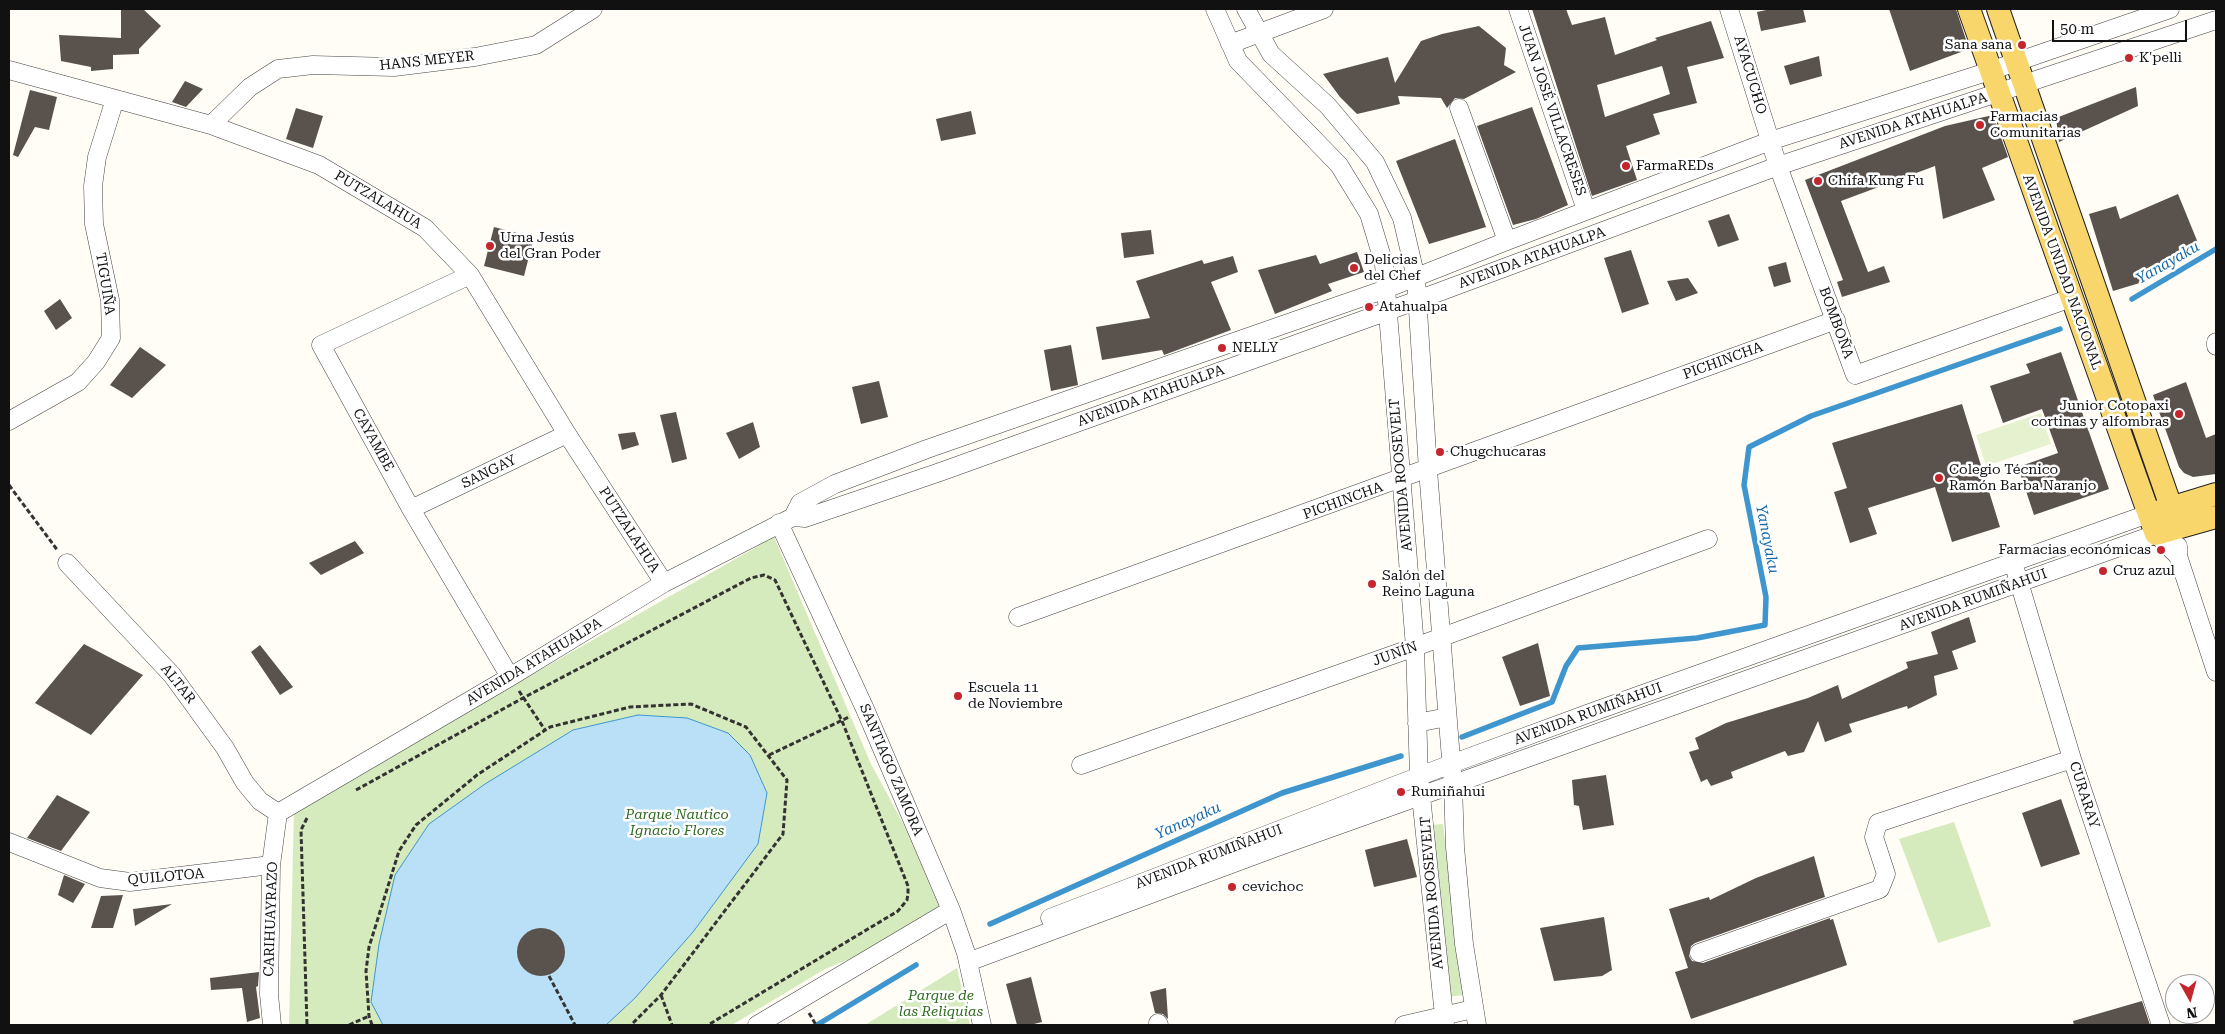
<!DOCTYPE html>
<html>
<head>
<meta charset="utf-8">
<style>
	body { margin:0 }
	#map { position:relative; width:2225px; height:1034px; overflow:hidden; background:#fffdf5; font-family:"Roboto Serif",serif }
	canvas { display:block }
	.frame { position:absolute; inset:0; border:10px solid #111; pointer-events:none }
	.north { position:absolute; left:2165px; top:974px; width:50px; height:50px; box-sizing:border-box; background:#fff; border:1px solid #a0a0a0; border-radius:50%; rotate:173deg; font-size:14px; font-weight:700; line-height:20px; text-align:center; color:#111 }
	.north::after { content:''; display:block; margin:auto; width:18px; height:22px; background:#c4262e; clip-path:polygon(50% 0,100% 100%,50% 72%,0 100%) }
	.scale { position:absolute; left:2052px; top:20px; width:135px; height:22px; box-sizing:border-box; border:2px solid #111; border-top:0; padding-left:6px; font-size:15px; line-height:18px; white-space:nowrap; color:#111; -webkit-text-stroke:4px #fff; paint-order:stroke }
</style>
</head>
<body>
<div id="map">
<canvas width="2225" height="1034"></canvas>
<div class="frame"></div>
<div class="north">N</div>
<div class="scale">50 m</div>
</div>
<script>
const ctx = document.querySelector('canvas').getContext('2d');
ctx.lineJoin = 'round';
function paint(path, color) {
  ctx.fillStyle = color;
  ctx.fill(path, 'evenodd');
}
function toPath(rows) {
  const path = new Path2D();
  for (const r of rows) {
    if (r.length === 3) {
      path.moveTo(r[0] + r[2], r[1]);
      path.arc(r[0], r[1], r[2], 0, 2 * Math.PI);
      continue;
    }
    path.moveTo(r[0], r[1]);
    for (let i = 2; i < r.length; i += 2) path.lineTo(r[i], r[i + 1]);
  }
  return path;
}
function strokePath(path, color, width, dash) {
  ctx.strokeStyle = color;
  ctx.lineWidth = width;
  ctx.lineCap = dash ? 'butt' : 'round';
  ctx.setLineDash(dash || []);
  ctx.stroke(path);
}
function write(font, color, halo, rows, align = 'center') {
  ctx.font = font + ' "Roboto Serif",serif';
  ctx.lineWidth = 5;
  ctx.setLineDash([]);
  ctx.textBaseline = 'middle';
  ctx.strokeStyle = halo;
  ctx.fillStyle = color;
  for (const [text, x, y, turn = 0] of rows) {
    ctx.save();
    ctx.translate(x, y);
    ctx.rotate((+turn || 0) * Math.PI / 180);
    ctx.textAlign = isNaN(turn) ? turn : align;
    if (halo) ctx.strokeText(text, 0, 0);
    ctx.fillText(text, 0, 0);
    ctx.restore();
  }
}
paint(toPath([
	[774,537,871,764,953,916,825,969,732,1025,289,1025,294,810],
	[1954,822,1991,926,1938,943,1899,839],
	[1443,824,1464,995,1447,997,1431,825],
	[957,968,970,1025,865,1025]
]), '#d5ebbd');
paint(toPath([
	[2041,413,2051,444,1986,466,1976,435]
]), '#e6f2cf');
const water = toPath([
	[638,715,687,718,728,733,750,755,767,793,758,844,693,932,635,998,606,1025,383,1025,371,1002,379,944,395,875,429,824,485,784,573,730,638,715]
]);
paint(water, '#b9e0f7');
strokePath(water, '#3f96cf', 1);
strokePath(toPath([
	[2132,299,2216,249],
	[1462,737,1552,702,1566,666,1578,648,1697,638,1765,625,1766,597,1744,485,1749,447,1811,416,2060,329],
	[990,924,1282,793,1401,756],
	[817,1025,916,965]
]), '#3f96cf', 5.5);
paint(toPath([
	[121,9,143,9,161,26,139,49,139,54,113,55,113,69,91,71,91,67,61,61,59,35,121,38],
	[1532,9,1566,9,1572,25,1605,17,1615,55,1657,40,1655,38,1711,21,1724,58,1687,67,1697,103,1653,114,1660,134,1626,146,1637,180,1592,196],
	[1662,66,1670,94,1605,117,1597,85],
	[1771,9,1803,9,1806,22,1761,31,1757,12],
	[1889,9,1956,9,1969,49,1910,71],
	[1479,26,1506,48,1504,65,1516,72,1464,99,1455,98,1447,108,1441,98,1398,96,1400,104,1357,114,1340,97,1323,74,1388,57,1395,83,1421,41,1442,34],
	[1819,56,1822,76,1790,85,1784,66],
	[185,81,203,89,186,107,172,102],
	[2136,87,2138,106,2059,142,2056,118],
	[30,90,57,97,49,130,35,127,18,157,13,155],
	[1532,107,1568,205,1536,219,1513,225,1477,126],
	[296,108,323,116,313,148,286,139],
	[971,111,976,134,941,141,936,119],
	[1993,115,2008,157,1982,168,1995,200,1943,219,1935,166,1841,201,1868,272,1884,266,1890,282,1842,297,1837,282,1843,280,1805,180,1945,126],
	[1455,139,1486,227,1429,244,1396,161],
	[2178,194,2198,243,2152,273,2153,279,2113,291,2089,214,2116,206,2120,219],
	[1729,214,1739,240,1718,247,1708,221],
	[494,227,534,237,524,276,484,266],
	[1151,230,1154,254,1124,258,1121,233],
	[1631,250,1649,304,1622,313,1604,258],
	[1357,252,1364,272,1328,284,1332,291,1275,314,1258,270,1316,255,1320,264],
	[1233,256,1238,272,1211,282,1231,330,1164,355,1162,350,1102,360,1096,327,1150,318,1136,281,1202,260,1204,264],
	[1786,262,1791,282,1774,287,1768,267],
	[1688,278,1698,293,1676,301,1667,281],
	[60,299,72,318,56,330,44,311],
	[1071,345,1078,385,1051,391,1044,350],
	[140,347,166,365,132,398,110,385],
	[2061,352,2109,489,2034,515,2018,467,2058,453,2042,409,2003,423,1990,386,2030,373,2026,364],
	[879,381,888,417,861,424,852,387],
	[2186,382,2206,438,2216,434,2216,474,2193,477,2184,473,2179,467,2153,395],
	[1962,404,2000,527,1952,542,1935,487,1868,508,1877,534,1850,543,1834,492,1847,488,1832,443],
	[676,412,687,459,672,463,660,415],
	[753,422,760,447,739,459,726,433],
	[635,432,639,445,622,450,618,434],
	[355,541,364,553,321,575,309,563],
	[1969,617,1976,642,1952,651,1958,669,1934,676,1937,695,1908,709,1907,706,1849,724,1852,732,1825,742,1818,721,1804,752,1788,756,1785,751,1731,772,1733,778,1711,786,1707,779,1701,782,1689,752,1699,749,1695,738,1726,723,1808,698,1838,685,1842,699,1908,668,1906,662,1938,654,1931,632],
	[1538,643,1550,696,1520,706,1502,657],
	[84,644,143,675,91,735,35,703],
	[260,645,293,687,280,695,251,652],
	[1606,775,1614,825,1583,830,1579,806,1574,805,1572,780],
	[57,795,90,812,61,851,27,838],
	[2061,799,2080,854,2041,867,2022,813],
	[1407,839,1417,877,1374,887,1365,850],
	[1814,856,1825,897,1695,943,1691,946,1689,956,1692,961,1703,963,1830,918,1830,920,1833,919,1847,965,1691,1019,1675,972,1688,968,1669,909,1709,897,1710,900,1756,878],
	[64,875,85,884,73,903,58,895],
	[123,895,113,928,91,928,101,896],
	[172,904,135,926,133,909],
	[1604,917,1612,970,1602,976,1554,981,1540,928],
	[541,952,24],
	[259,972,258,986,256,987,260,1018,247,1022,242,988,211,990,210,978],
	[1031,977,1042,1022,1030,1025,1017,1025,1006,984],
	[1166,988,1168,1019,1163,1014,1155,1013,1150,992],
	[2142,1001,2150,1025,2074,1025,2073,1021]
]), '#5a524d');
const minor = toPath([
	[1215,9,1238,61,1339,165,1369,214,1384,264,1415,647,1419,777,1445,1025],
	[1246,9,1271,54,1328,106,1375,162,1402,218,1416,278,1428,470,1453,784,1455,847,1464,944,1477,1025],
	[1518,9,1586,210],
	[1729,9,1778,166,1855,375,2071,298],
	[1230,44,1324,9],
	[9,70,211,125,319,165,425,228,470,275,567,434,664,583],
	[1459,108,1507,241],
	[211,125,250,87,278,69,313,65,394,67,475,57,536,45,593,9],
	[470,275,321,345,411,509,510,677],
	[2216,346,2216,342],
	[9,421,78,382,96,362,111,338,110,300,94,224,93,186,97,157,115,99],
	[411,509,567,434],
	[793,517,800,503,835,484,927,449,1386,289,1507,241,1770,141,1990,71,2170,9],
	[779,523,865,709,951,910,966,953,982,1025],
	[2178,546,2178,556,2216,672],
	[67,563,172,675,225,748,245,783,260,801,278,813],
	[2016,572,2072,759,2161,1025],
	[1018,617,1836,320],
	[1417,723,1447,717],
	[1081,765,1415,647,1708,539],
	[278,813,510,677,664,583,793,517,805,518,940,472,1388,311,1778,166,2216,20],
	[9,842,100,878,130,882,271,865],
	[1050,918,1451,764,1598,710,2148,514],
	[1699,953,1880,889,1886,874,1874,837,1878,823,2072,759],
	[968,962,1277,847,2156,534,2178,556],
	[1158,1023,1159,1025],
	[272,1025,269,994,271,865,278,813],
	[757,1025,951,910],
	[1404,1025,1473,1009]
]);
const major = toPath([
	[1969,9,2156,534,2216,517],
	[1998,9,2178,527],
	[2157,512,2216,494]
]);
strokePath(minor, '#444', 19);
strokePath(major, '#222', 24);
strokePath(toPath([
	[9,485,58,551],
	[519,691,545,730],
	[769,755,849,717],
	[356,790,523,698,751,578,764,575,775,580,842,721,908,886,908,893,907,900,898,911,708,1025],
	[307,818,301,830,307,1025],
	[549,976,575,1025],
	[661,995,672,1025],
	[809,1013,816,1025],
	[349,1025,369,1016],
	[372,1025,369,1016,366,971,369,947,399,851,416,825,477,775,550,727,630,707,691,704,746,727,787,780,783,834,661,995,631,1025]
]), '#333', 3, [5, 2.5]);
strokePath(minor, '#fff', 18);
strokePath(major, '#f9d66b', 22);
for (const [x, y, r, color] of [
	[2022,45,5,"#c4262e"],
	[2129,58,5,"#c4262e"],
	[1980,125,5,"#c4262e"],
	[1626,166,5,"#c4262e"],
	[1818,181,5,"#c4262e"],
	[490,246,5,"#c4262e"],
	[1354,268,5,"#c4262e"],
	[1369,307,5,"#c4262e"],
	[1222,348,5,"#c4262e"],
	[2179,414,5,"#c4262e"],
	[1440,452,5,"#c4262e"],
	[1939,478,5,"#c4262e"],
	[2161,550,5,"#c4262e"],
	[2103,571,5,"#c4262e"],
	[1372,584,5,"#c4262e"],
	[958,696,5,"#c4262e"],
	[1401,792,5,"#c4262e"],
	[1232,887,5,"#c4262e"]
]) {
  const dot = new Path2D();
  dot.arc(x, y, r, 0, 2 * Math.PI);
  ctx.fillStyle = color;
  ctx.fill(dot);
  strokePath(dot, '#fff', 2);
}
write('14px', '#111', '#fff', [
	["Sana sana",2012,45,"right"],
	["K'pelli",2139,58],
	["Farmacias",1990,117],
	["Comunitarias",1990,133],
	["FarmaREDs",1636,166],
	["Chifa Kung Fu",1828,181],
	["Urna Jesús",500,238],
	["del Gran Poder",500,254],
	["Delicias",1364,260],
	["del Chef",1364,276],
	["Atahualpa",1379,307],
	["NELLY",1232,348],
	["Junior Cotopaxi",2169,406,"right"],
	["cortinas y alfombras",2169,422,"right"],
	["Chugchucaras",1450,452],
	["Colegio Técnico",1949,470],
	["Ramón Barba Naranjo",1949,486],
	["Farmacias económicas",2151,550,"right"],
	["Cruz azul",2113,571],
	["Salón del",1382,576],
	["Reino Laguna",1382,592],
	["Escuela 11",968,688],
	["de Noviembre",968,704],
	["Rumiñahui",1411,792],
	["cevichoc",1242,887]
], 'left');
write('14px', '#111', '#fff', [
	["HANS MEYER",427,61,-6],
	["AYACUCHO",1750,75,73],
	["JUAN JOSÉ VILLACRESES",1552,110,71],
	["AVENIDA ATAHUALPA",1913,121,-18],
	["PUTZALAHUA",378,200,31],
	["AVENIDA ATAHUALPA",1532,258,-20],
	["AVENIDA UNIDAD NACIONAL",2062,272,70],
	["TIGUIÑA",105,284,81],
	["BOMBOÑA",1836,323,70],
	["PICHINCHA",1723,361,-20],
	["AVENIDA ATAHUALPA",1151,396,-20],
	["CAYAMBE",373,440,61],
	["SANGAY",489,472,-26],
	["AVENIDA ROOSEVELT",1401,475,-95],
	["PICHINCHA",1343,501,-20],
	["PUTZALAHUA",629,530,57],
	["AVENIDA RUMIÑAHUI",1973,600,-20],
	["JUNÍN",1395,654,-20],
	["AVENIDA ATAHUALPA",534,662,-31],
	["ALTAR",178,684,51],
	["AVENIDA RUMIÑAHUI",1588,714,-20],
	["SANTIAGO ZAMORA",891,770,67],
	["CURARAY",2084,795,72],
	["AVENIDA RUMIÑAHUI",1209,857,-21],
	["QUILOTOA",166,877,-5],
	["AVENIDA ROOSEVELT",1432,893,-95],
	["CARIHUAYRAZO",271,919,-88]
]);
write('italic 14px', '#2f6b1f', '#fff', [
	["Parque Nautico",677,815],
	["Ignacio Flores",677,831],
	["Parque de",941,996],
	["las Reliquias",941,1012]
]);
write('italic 15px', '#1768a6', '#fff', [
	["Yanayaku",2168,263,-30],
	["Yanayaku",1767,539,79],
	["Yanayaku",1188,821,-24]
]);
</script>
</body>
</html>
